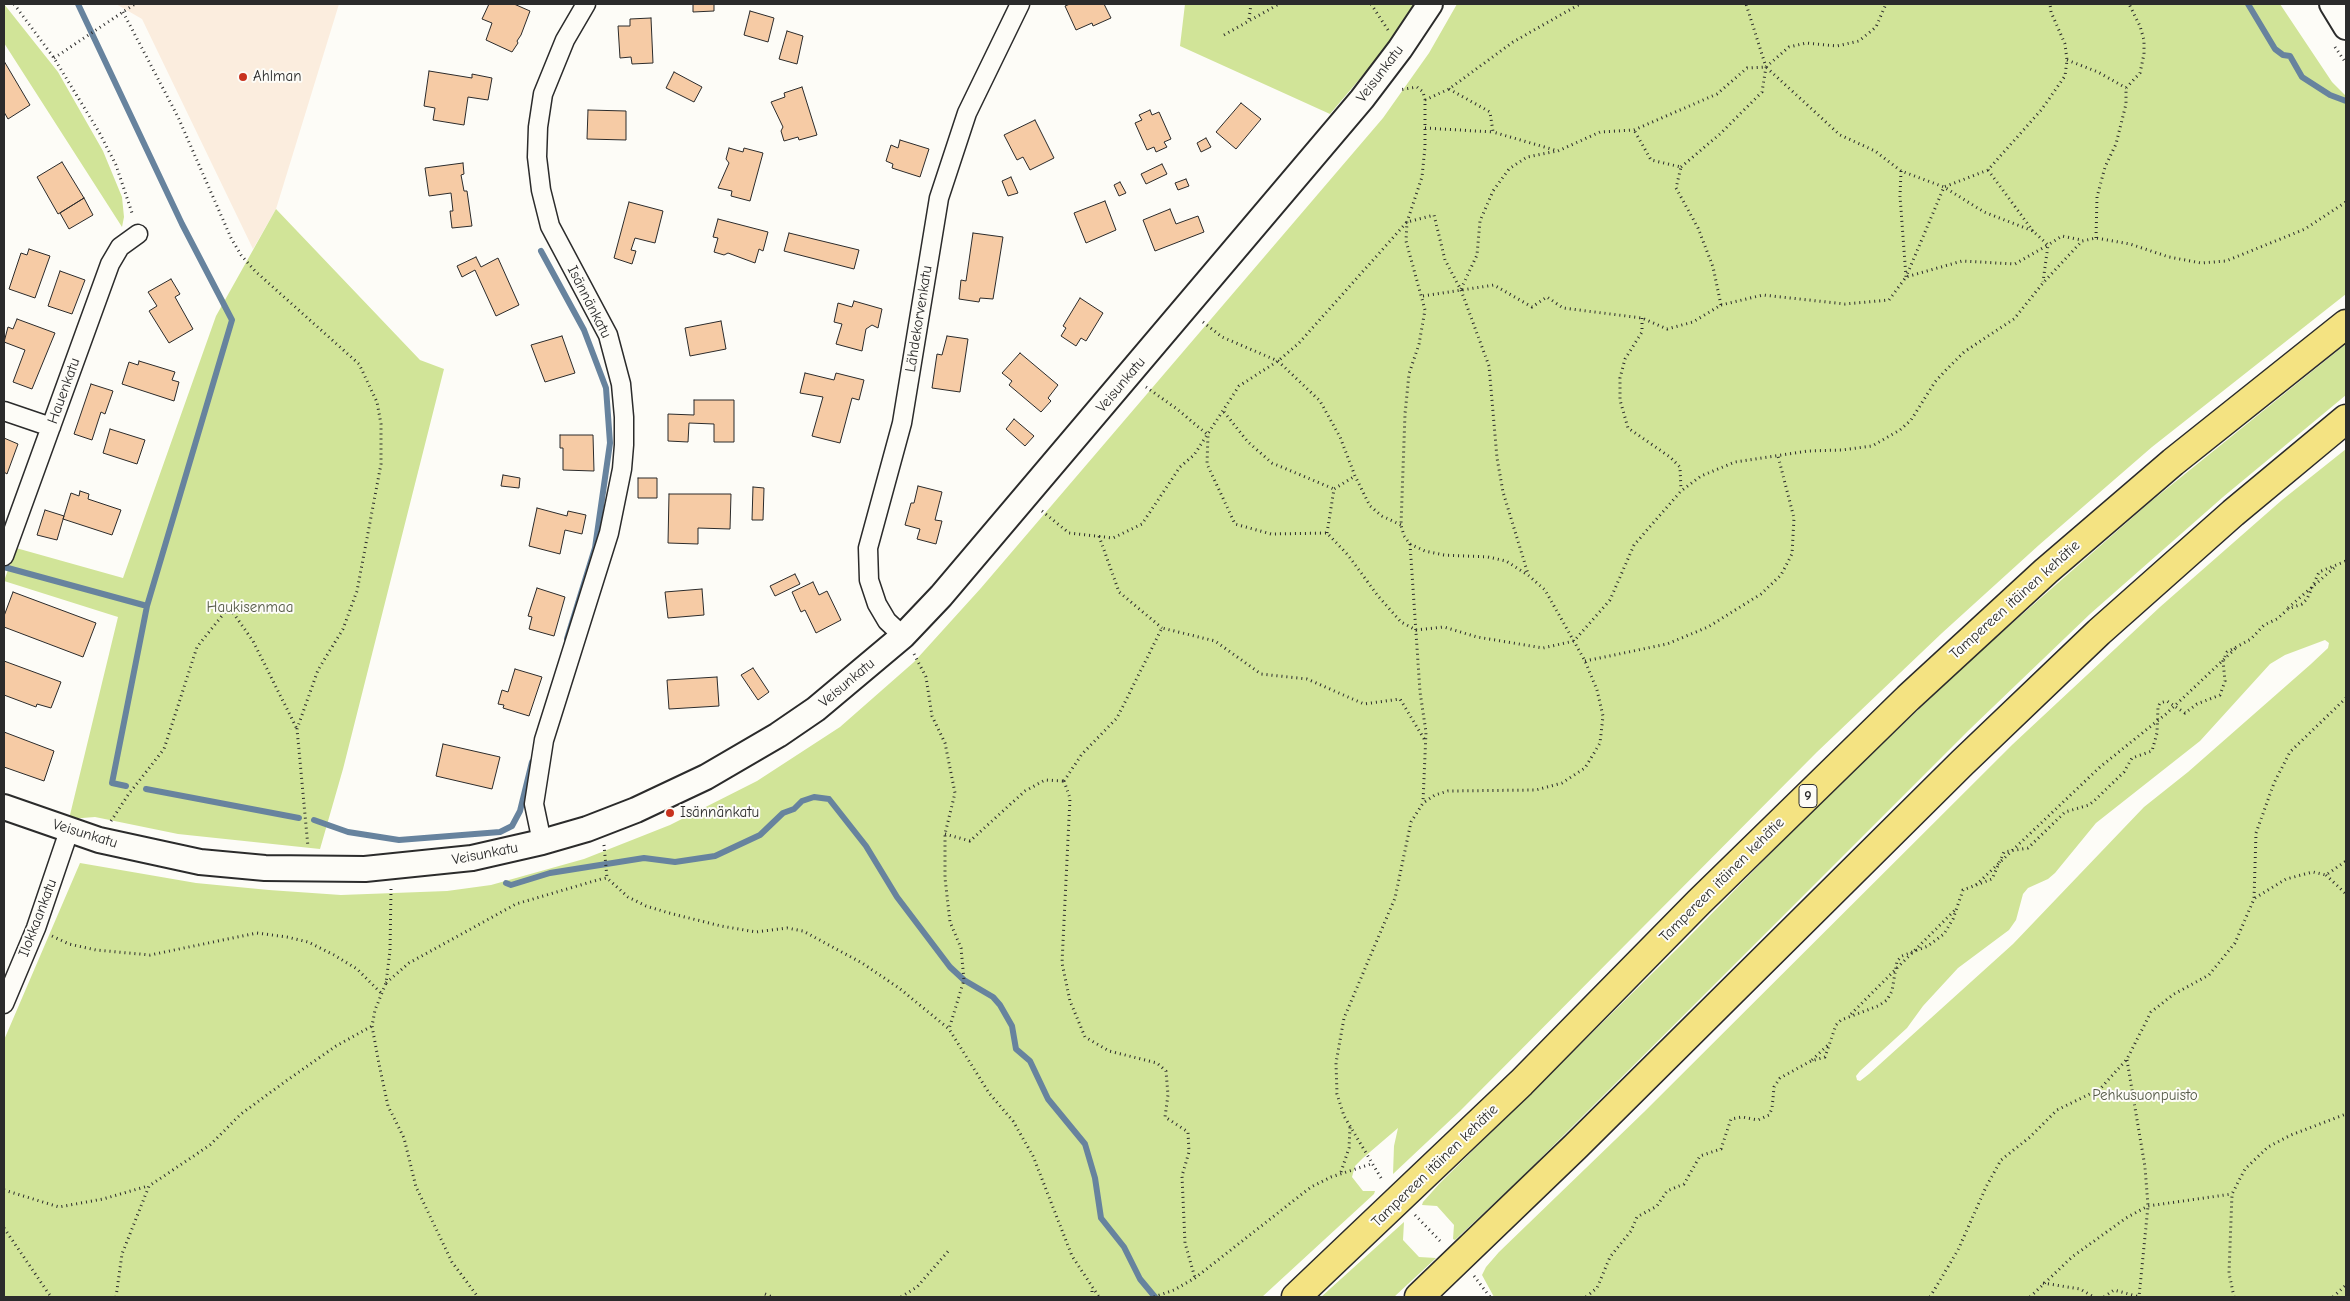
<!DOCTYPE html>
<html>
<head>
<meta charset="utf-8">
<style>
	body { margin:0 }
	#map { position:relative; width:2350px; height:1301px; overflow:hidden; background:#fdfcf7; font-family:"Comic Neue",sans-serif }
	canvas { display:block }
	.frame { position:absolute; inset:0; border:5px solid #2b2b2b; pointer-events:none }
</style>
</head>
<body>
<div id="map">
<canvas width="2350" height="1301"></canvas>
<div class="frame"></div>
</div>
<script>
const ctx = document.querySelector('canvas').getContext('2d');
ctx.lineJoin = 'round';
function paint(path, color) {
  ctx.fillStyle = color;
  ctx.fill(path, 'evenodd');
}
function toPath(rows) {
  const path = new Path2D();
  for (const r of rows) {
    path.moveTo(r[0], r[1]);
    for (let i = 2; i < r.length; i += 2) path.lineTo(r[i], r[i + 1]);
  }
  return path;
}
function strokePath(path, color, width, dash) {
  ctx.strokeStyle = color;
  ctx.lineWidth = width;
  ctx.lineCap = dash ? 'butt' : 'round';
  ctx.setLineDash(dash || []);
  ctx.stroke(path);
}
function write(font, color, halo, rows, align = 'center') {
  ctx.font = font + ' "Comic Neue",sans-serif';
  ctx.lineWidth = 4;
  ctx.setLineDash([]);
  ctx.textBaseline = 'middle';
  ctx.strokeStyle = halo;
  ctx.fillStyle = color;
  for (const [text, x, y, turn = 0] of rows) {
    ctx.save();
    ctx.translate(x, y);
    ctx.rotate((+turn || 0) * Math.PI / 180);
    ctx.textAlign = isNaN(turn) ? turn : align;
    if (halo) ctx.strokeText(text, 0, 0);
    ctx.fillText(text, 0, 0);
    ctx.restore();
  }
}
paint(toPath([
	[116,4,339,4,276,209,253,249,142,19]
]), '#fbedde');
paint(toPath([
	[4,4,58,72,103,151,122,197,124,217,122,227,4,43],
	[1185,4,1417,4,1390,43,1330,114,1180,46],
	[1457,4,2280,4,2332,82,2346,96,2346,294,2152,447,2039,545,1942,633,1817,752,1460,1111,1393,1174,1394,1146,1398,1128,1363,1158,1355,1166,1352,1177,1363,1191,1375,1191,1374,1194,1262,1297,4,1297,4,1040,80,863,196,883,269,890,341,895,447,891,491,885,584,859,670,825,757,781,840,727,914,662,981,588,1383,118,1429,53],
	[276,209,420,360,444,369,343,769,320,849,178,834,95,817,69,819,118,617,4,581,16,548,123,578,216,316],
	[2346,344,2346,395,2223,497,2090,614,1969,730,1522,1177,1455,1240,1453,1239,1454,1225,1437,1206,1422,1205,1423,1202,1440,1183,1682,944,1820,803,1976,655,2149,503],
	[2346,449,2346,1297,1494,1297,1482,1275,1486,1267,1499,1252,1644,1112,2013,744,2160,607,2282,500],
	[2325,640,2329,643,2328,648,2311,664,2188,772,2144,807,2013,944,1869,1074,1860,1081,1857,1080,1856,1076,1860,1071,1907,1028,1923,1006,1958,968,2009,930,2016,920,2023,894,2028,888,2048,879,2055,873,2096,823,2200,741,2270,664,2285,655],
	[1404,1222,1403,1240,1419,1257,1436,1258,1394,1297,1321,1297]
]), '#d1e498');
strokePath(toPath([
	[78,4,182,224,232,320,147,606,112,783,126,786],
	[2248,4,2275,49,2283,55,2290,56,2302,77,2330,95,2346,101],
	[541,251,584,330,606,388,610,443,595,548,567,639],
	[4,567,147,606],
	[146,789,299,818],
	[314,820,348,832,399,840,500,832,512,826,520,811,532,762],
	[506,883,511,885,550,873,644,858,675,862,715,856,760,835,783,813,794,809,802,801,814,797,829,799,866,846,897,897,950,967,964,980,993,997,1000,1005,1012,1026,1016,1049,1030,1061,1048,1099,1085,1144,1095,1178,1101,1218,1124,1247,1140,1279,1155,1297]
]), '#67839e', 6);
const building = toPath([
	[489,4,514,4,530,11,521,35,517,41,518,43,512,52,486,40,492,23,482,19,489,4],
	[681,4,714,4,714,11,693,12,693,4,681,4],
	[1070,4,1104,4,1111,18,1093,26,1092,23,1076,30,1065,6,1070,4],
	[750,11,774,18,768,42,744,35,750,11],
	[651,18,653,63,632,64,631,57,620,58,618,26,630,26,630,19,651,18],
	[787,31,803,36,797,64,779,59,787,31],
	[4,61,30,105,8,119,4,112,4,61],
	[429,71,472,78,472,74,492,78,488,100,468,97,464,125,433,120,435,108,424,106,429,71],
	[674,72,702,87,694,102,666,88,674,72],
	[802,87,817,135,799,140,798,137,784,141,781,131,783,127,771,102,785,97,784,93,802,87],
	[1241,103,1261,119,1236,149,1216,132,1241,103],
	[588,110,626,111,626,140,587,139,588,110],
	[1150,110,1152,115,1159,112,1171,139,1164,142,1167,147,1156,152,1154,147,1147,150,1135,123,1142,120,1139,115,1150,110],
	[1035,120,1054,158,1030,170,1023,157,1017,160,1004,135,1035,120],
	[1206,138,1211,147,1201,152,1197,143,1206,138],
	[900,140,929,149,920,177,892,168,893,164,886,161,891,145,898,148,900,140],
	[729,148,743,152,744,148,763,153,750,201,731,196,732,191,718,188,729,163,726,159,729,148],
	[62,162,84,198,58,214,37,177,62,162],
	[463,163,464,174,461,175,464,191,467,191,472,226,452,228,450,211,453,211,451,193,429,196,425,168,463,163],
	[1162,164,1167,174,1146,184,1141,174,1162,164],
	[1011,177,1018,193,1008,196,1002,181,1011,177],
	[1186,179,1189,186,1178,190,1175,183,1186,179],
	[1120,182,1126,193,1119,196,1114,185,1120,182],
	[84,198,93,215,69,229,60,213,84,198],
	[1105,201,1116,230,1086,243,1074,213,1105,201],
	[629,202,663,211,655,243,635,238,631,250,636,251,632,264,614,258,629,202],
	[1170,209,1176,224,1198,216,1204,232,1155,251,1143,220,1170,209],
	[718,219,768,232,763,251,759,249,755,263,728,253,724,255,714,252,718,238,713,237,718,219],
	[789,233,859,250,854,269,784,251,789,233],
	[973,233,1003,237,993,299,980,298,979,302,959,299,961,280,966,281,973,233],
	[29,249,50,256,35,298,9,289,21,253,27,255,29,249],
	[476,257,481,267,498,258,519,305,496,316,475,270,462,277,457,266,476,257],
	[60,271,85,280,72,314,48,306,60,271],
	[171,279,180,294,175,297,193,329,169,343,149,311,157,306,148,292,171,279],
	[1080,298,1103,313,1086,341,1081,338,1076,346,1061,336,1066,328,1063,326,1080,298],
	[854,301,882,309,878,328,872,325,866,329,862,351,836,344,842,324,834,322,838,303,852,307,854,301],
	[17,319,55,333,32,389,13,382,25,350,4,342,8,327,13,329,17,319],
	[721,321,726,349,690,356,685,328,721,321],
	[562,336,575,373,545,382,531,345,562,336],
	[947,336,968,339,960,392,932,388,937,354,942,355,947,336],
	[1020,353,1058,385,1048,398,1051,401,1041,412,1009,385,1012,381,1002,373,1020,353],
	[139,361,175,372,172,380,179,382,174,401,122,384,129,362,138,365,139,361],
	[805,373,834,380,836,373,864,380,859,400,852,398,840,443,812,436,823,397,800,393,805,373],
	[91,384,113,391,105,414,101,412,92,440,74,434,91,384],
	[694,400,734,400,734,442,714,442,714,424,689,423,688,442,668,441,668,414,694,415,694,400],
	[1014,419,1034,436,1025,446,1006,429,1014,419],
	[110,429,145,440,137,464,103,453,110,429],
	[560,435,593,435,594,471,563,470,563,448,560,448,560,435],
	[4,438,18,444,7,474,4,472,4,438],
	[503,475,520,478,519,488,501,486,503,475],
	[638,478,657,478,657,498,638,498,638,478],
	[918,486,942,492,935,520,942,521,936,544,917,539,920,529,905,525,911,503,914,503,918,486],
	[753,487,764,488,763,520,752,520,753,487],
	[80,491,89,494,88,499,121,510,112,535,63,519,71,493,79,496,80,491],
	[669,494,731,494,730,529,698,528,698,544,668,543,669,494],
	[537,508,567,516,568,511,586,515,582,534,565,530,560,554,529,546,537,508],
	[45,510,64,516,57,540,37,535,45,510],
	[795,574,800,584,775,596,770,586,795,574],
	[813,582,819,595,827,591,841,620,816,633,805,610,801,612,792,592,813,582],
	[537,588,565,597,554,636,529,629,532,617,528,616,537,588],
	[702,589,704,615,668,618,665,592,702,589],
	[13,592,96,623,83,657,4,627,4,616,13,592],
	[4,661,61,682,51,708,37,704,36,707,4,695,4,661],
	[753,668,769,692,758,700,741,675,753,668],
	[515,669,542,677,529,716,503,708,504,705,498,704,502,690,508,692,515,669],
	[717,677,719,706,669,709,667,680,717,677],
	[4,732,54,751,44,781,4,767,4,732],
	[443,744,500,757,492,789,436,776,443,744]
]);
paint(building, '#f6cba5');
strokePath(building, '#2b2b2b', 1);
const street = toPath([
	[4,411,51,427],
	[4,556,110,264,120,247,138,234],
	[903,636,887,621,877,604,869,580,868,548,902,423,939,198,967,113,1020,4],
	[542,842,534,804,544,740,609,533,622,469,624,445,624,417,621,384,608,335,550,226,541,190,537,157,538,127,543,94,565,40,586,4],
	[4,1004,36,928,69,831]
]);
const secondary = toPath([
	[2332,4,2346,27],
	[4,807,99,840,200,862,265,868,365,869,472,858,542,842,587,829,636,810,706,777,778,735,816,709,903,636,941,596,1362,99,1400,49,1430,4]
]);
const highway = toPath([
	[1296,1297,1521,1083,1699,902,1908,698,2046,571,2173,462,2346,324],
	[1419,1297,1575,1147,1962,763,2099,632,2233,513,2346,419]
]);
strokePath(street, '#2b2b2b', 21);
strokePath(secondary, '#2b2b2b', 28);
strokePath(highway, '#2b2b2b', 31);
strokePath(toPath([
	[14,4,54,58,99,132,116,165,133,216],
	[1371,4,1388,30],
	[123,12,178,117,231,238,241,255,255,271,359,364,377,402,381,424,381,464,357,591,343,629,318,670,297,729,308,847],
	[1249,19,1251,4],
	[1224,35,1279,4],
	[2335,47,2346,63],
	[54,58,135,4],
	[2067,60,2098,72,2126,88],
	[1766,67,1789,47,1806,43,1837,46,1859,41,1876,27,1886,4],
	[1449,89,1490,112,1493,132,1558,151,1600,132,1634,130,1717,94,1747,68,1766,67,1840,135,1875,151,1901,171,1944,187,1984,212,2033,231,2048,245,2062,236,2081,240],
	[1425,100,1449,89,1513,42,1580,4],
	[1425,128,1493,132],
	[1681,167,1720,134,1762,92,1766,67,1746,4],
	[1988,170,2033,231],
	[1901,171,1900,196,1906,277,1944,187,1988,170,2042,109,2065,76,2067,60,2065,44,2051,12,2050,4],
	[2096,238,2097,197,2105,167,2116,144,2126,104,2126,88,2140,73,2144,54,2144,40,2140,26,2129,4],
	[1461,289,1477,255,1480,221,1493,191,1509,169,1527,157,1557,151],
	[1423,296,1494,285,1532,307,1547,297,1563,308,1642,318,1667,329,1693,322,1721,305,1713,267,1698,228,1676,188,1681,167,1651,160,1634,130],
	[1721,305,1763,295,1845,304,1889,300,1906,277,1962,261,2015,264,2048,245,2043,282],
	[1642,318,1642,332,1625,359,1620,378,1620,400,1628,428,1670,457,1680,467,1681,490],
	[1203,322,1222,337,1278,361,1320,401,1340,437,1355,476,1370,506,1382,516,1401,525],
	[1146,387,1177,409,1208,435,1207,464,1235,524,1271,534,1327,533,1348,555,1378,596,1401,622,1416,630,1444,627,1477,637,1543,648,1574,641,1610,600,1634,545,1681,491,1701,476,1735,462,1808,451,1842,450,1872,446,1900,430,1911,420,1935,382,1944,372,1964,352,2014,319,2043,283,2082,241,2096,238,2130,244,2169,257,2201,263,2226,261,2305,229,2346,202],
	[1224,412,1248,442,1272,463,1334,489],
	[1042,511,1069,533,1113,538,1142,524,1180,467,1194,455,1239,386,1278,361,1299,343,1407,222,1434,215,1445,260,1461,290,1489,366,1497,458,1503,492,1528,574],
	[1327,533,1334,489,1355,476],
	[1099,536,1119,592,1162,628],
	[1410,544,1420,692,1426,732,1423,802],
	[2288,608,2334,568],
	[914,654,926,677,932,716,945,743,955,793,945,834,945,878,950,922,961,948,964,980,949,1029],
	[1585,661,1667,644,1708,627,1761,594,1781,575,1792,554,1794,518,1778,456],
	[1064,781,1070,798,1062,963,1070,1001,1085,1037,1109,1051,1157,1063,1166,1071,1168,1095,1165,1117,1188,1132,1189,1152,1182,1176,1185,1243,1195,1278],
	[1064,781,1082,754,1117,718,1162,628,1215,641,1261,674,1307,679,1364,704,1400,699,1426,742],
	[111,821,128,795,164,749,197,647,229,607,253,641,297,729],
	[945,834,970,841,1025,791,1045,780,1064,781],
	[604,845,607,878],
	[2326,875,2346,894],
	[1976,885,2100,767,2166,714,2237,647],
	[391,889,390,951,386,983,375,1010,372,1026,379,1064,388,1106,404,1138,416,1187,452,1262,478,1297],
	[2255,898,2286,879,2313,872,2326,875,2346,861],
	[52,936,69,944,96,950,150,955,257,933,287,937,308,942,334,955,357,969,381,993],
	[386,983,409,963,516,904,601,879,607,878,628,897,646,906,669,913,721,926,756,932,787,928,803,931,862,963,899,988,949,1029,989,1093,1013,1121,1033,1156,1072,1256,1099,1297],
	[1851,1014,1956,909],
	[1812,1060,1829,1044],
	[2127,1060,2145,1167,2148,1206,2139,1297],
	[1341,1172,1349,1148,1350,1127],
	[1381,1178,1344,1116,1337,1094,1336,1063,1344,1018,1395,898,1411,822,1423,803,1435,795,1448,791,1536,790,1562,783,1585,768,1600,743,1603,716,1597,690,1585,661,1545,590,1528,575,1506,561,1488,557,1444,555,1425,551,1410,544,1404,536,1401,525,1405,414,1409,374,1419,344,1425,310,1406,241,1407,222,1422,177,1425,147,1425,100,1423,92,1417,87,1399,90],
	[4,1190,59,1207,103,1199,148,1186],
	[1415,1215,1442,1243],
	[4,1228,51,1297],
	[1474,1276,1490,1297],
	[2043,1283,2080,1289,2094,1297],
	[765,1294,772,1297],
	[116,1297,122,1254,149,1186,210,1145,241,1114,286,1081,336,1046,372,1026],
	[901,1297,917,1287,950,1249],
	[1092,1297,1092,1288],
	[1154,1297,1174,1290,1195,1278,1311,1187,1331,1177,1371,1164],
	[1586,1297,1597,1288,1610,1257,1631,1231,1637,1217,1657,1206,1667,1191,1684,1184,1700,1156,1721,1149,1731,1119,1742,1117,1758,1120,1769,1115,1772,1109,1774,1087,1780,1078,1811,1061,1825,1057,1836,1025,1841,1020,1878,1006,1887,1000,1892,991,1897,961,1902,956,1928,946,1944,934,1953,919,1963,890,1992,879,2004,852,2028,848,2065,812,2089,805,2094,801,2124,772,2132,758,2152,751,2157,733,2158,707,2160,703,2167,701,2185,713,2197,704,2220,695,2225,681,2223,661,2227,652,2251,639,2264,625,2277,619,2288,609,2302,604,2307,599,2319,572,2346,561],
	[1930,1297,1958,1250,1986,1187,2001,1160,2030,1137,2057,1110,2100,1089,2127,1059,2151,1012,2174,994,2209,975,2235,943,2254,899,2256,833,2274,783,2290,752,2346,698],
	[2030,1297,2072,1257,2126,1218,2148,1206,2232,1194],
	[2104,1297,2114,1290,2140,1297],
	[2234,1297,2229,1273,2232,1194,2245,1169,2268,1147,2291,1135,2346,1114],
	[2333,1297,2346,1285]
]), '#2b2b2b', 3, [1, 4]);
strokePath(street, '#fdfcf7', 18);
strokePath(secondary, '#fdfcf7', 24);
strokePath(highway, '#f4e382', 28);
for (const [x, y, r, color] of [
	[243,77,5,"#c8321e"],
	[670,813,5,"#c8321e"]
]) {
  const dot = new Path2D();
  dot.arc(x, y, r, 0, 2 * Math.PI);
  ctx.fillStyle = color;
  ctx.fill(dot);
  strokePath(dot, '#fdfcf7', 2);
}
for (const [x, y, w] of [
	[1808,796,18]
]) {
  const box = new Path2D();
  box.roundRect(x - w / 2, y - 11.5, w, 23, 4);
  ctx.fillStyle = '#fdfcf7';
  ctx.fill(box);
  strokePath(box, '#2b2b2b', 1);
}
write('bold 14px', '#2b2b2b', null, [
	["9",1808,796]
]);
write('15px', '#2b2b2b', '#fdfcf7', [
	["Veisunkatu",1380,74,-53],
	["Isännänkatu",589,302,63],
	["Lähdekorvenkatu",919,319,-81],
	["Veisunkatu",1121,385,-50],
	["Hauenkatu",64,391,-70],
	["Tampereen itäinen kehätie",2015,600,-42],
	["Veisunkatu",847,683,-40],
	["Veisunkatu",85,834,17],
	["Veisunkatu",485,854,-11],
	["Tampereen itäinen kehätie",1722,880,-45],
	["Ilokkaankatu",38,918,-69],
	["Tampereen itäinen kehätie",1435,1166,-44]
]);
write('15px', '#2b2b2b', '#fdfcf7', [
	["Ahlman",253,77],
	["Isännänkatu",680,813]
], 'left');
write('15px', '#545946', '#fdfcf7', [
	["Haukisenmaa",250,608],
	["Pehkusuonpuisto",2145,1096]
]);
</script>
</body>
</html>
